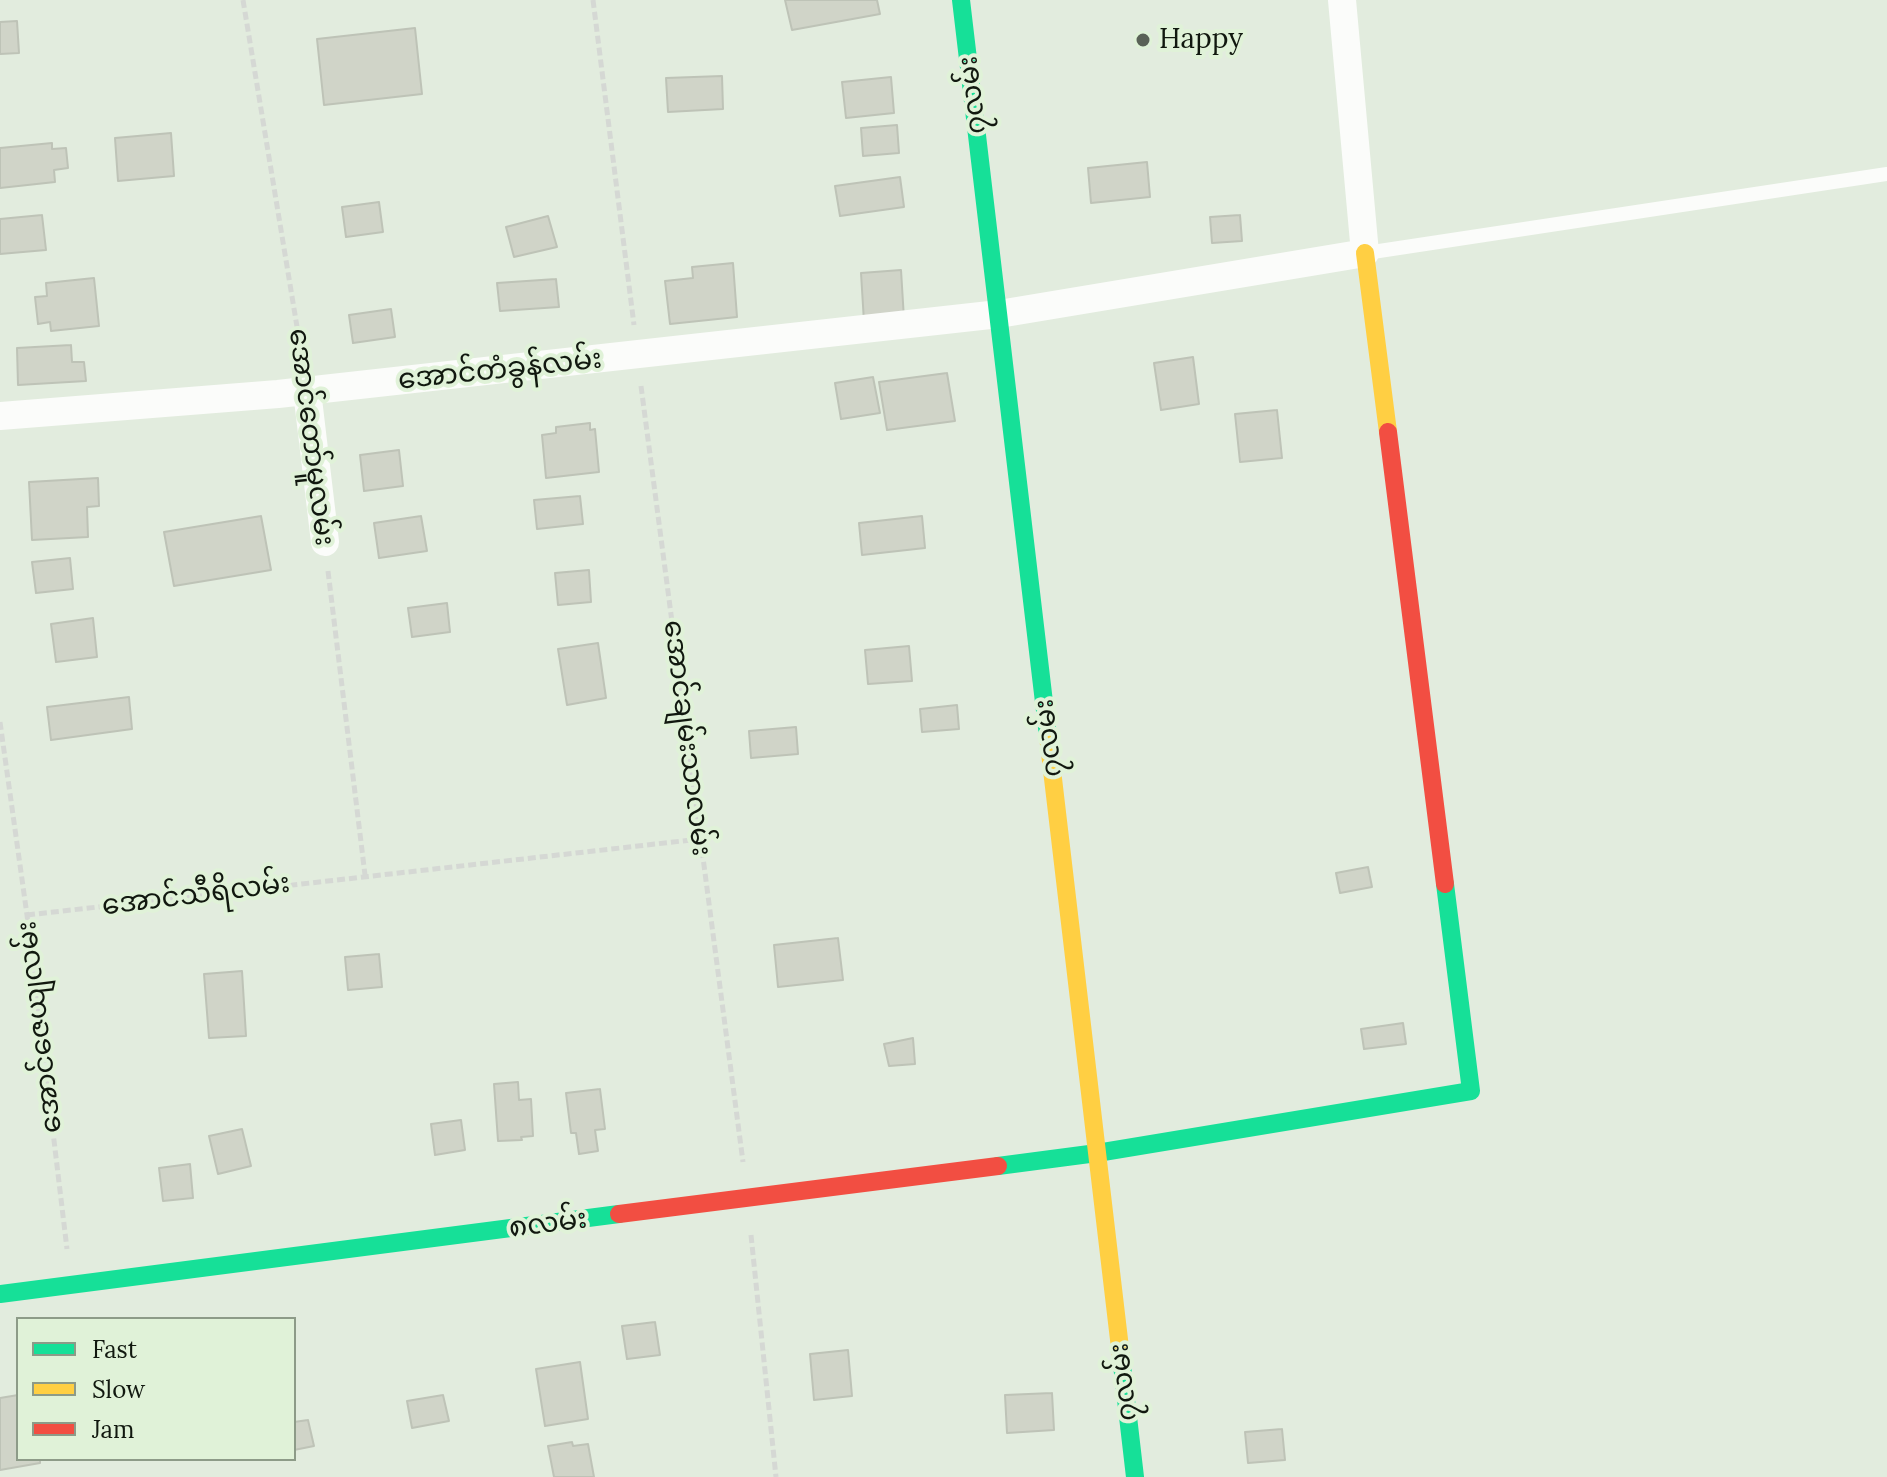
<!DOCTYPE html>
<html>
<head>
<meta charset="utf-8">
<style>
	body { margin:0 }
	#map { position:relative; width:1887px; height:1477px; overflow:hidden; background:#e2ecde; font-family:Lora,serif }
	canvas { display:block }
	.legend { position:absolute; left:16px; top:1317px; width:280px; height:144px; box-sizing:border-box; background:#e0f2d8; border:2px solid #8d9b88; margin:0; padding:10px 14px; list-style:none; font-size:24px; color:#11180f }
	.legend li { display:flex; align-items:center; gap:16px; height:40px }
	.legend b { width:40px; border:2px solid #8d9b88 }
</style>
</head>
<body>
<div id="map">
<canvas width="1887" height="1477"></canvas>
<ul class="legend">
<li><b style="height:10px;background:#16e098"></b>Fast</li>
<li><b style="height:10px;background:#ffcf43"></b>Slow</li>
<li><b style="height:10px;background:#f24e42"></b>Jam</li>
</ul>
</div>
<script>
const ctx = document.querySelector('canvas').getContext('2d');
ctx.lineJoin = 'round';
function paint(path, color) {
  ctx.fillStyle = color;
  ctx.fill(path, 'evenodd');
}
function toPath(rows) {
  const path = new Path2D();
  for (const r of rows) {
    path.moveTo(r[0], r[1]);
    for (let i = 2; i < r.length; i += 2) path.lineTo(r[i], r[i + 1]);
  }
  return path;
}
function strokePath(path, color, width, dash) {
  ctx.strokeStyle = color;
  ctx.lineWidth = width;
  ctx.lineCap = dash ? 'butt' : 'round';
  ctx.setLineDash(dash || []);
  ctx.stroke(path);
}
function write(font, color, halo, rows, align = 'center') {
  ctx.font = font + ' Lora,"Noto Sans Myanmar",serif';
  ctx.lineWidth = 8;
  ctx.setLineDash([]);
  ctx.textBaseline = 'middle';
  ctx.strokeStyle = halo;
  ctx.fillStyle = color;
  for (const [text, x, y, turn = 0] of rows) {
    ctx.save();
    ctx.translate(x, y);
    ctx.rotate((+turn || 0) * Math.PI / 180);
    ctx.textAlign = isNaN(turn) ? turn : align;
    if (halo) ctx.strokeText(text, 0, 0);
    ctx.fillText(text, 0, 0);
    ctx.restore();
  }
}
const building = toPath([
	[785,0,877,0,880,14,792,30,785,0],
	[17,21,19,53,0,54,0,22,17,21],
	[415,28,422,94,324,105,317,39,415,28],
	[722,76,723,109,668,112,666,78,722,76],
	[891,77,894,113,846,118,842,82,891,77],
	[897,125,899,153,863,156,861,128,897,125],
	[171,133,174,176,118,181,115,138,171,133],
	[52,143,52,149,66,148,68,168,54,170,55,182,0,188,0,148,52,143],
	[1147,162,1150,197,1091,203,1088,168,1147,162],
	[900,177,904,207,840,216,835,186,900,177],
	[379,202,383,232,346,237,342,207,379,202],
	[42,215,46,250,0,254,0,219,42,215],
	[1240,215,1242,241,1212,243,1210,217,1240,215],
	[548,216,557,247,514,257,506,227,548,216],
	[733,263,737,317,670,324,665,281,693,278,692,267,733,263],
	[901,270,904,319,864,322,861,273,901,270],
	[94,278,99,326,51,331,50,322,38,324,35,297,47,296,46,283,94,278],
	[556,279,559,307,500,311,497,283,556,279],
	[391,309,395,337,353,343,349,315,391,309],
	[71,345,72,362,84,362,86,381,18,385,17,348,71,345],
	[1193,357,1199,404,1161,410,1154,363,1193,357],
	[947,373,955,421,887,430,879,382,947,373],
	[873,377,880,413,841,419,835,383,873,377],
	[1277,410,1282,458,1240,462,1235,414,1277,410],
	[590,423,590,430,595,429,599,472,546,478,542,435,556,433,556,427,590,423],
	[399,450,403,486,364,491,360,455,399,450],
	[98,478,99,506,87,507,88,537,32,540,29,482,98,478],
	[580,496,583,524,537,529,534,500,580,496],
	[261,516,271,570,174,586,164,532,261,516],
	[421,516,427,551,379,558,374,523,421,516],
	[922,516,925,548,862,555,859,523,922,516],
	[70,558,73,589,36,593,32,562,70,558],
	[589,570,591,602,558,605,555,573,589,570],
	[447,603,450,632,412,637,408,608,447,603],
	[93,618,97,657,56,662,51,624,93,618],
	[598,643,606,698,567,705,558,649,598,643],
	[909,646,912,681,868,684,865,650,909,646],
	[129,697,132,729,51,740,47,707,129,697],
	[957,705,959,729,922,732,920,709,957,705],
	[796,727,798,754,751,758,749,731,796,727],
	[1368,867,1372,887,1340,893,1336,873,1368,867],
	[838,938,843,980,778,987,774,945,838,938],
	[379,954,382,987,348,990,345,957,379,954],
	[242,971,246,1036,209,1038,204,974,242,971],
	[1403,1023,1406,1044,1364,1049,1361,1029,1403,1023],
	[913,1038,915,1064,889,1066,884,1044,913,1038],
	[518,1082,519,1100,531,1099,533,1136,521,1137,522,1140,498,1141,494,1084,518,1082],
	[600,1089,605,1129,595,1130,598,1151,579,1154,576,1133,571,1133,566,1093,600,1089],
	[461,1120,465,1150,435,1155,431,1124,461,1120],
	[242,1129,251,1166,218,1174,209,1136,242,1129],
	[190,1164,193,1198,163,1201,159,1168,190,1164],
	[655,1322,660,1355,627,1359,622,1326,655,1322],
	[848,1350,852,1396,814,1400,810,1354,848,1350],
	[580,1362,588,1419,545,1426,536,1369,580,1362],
	[1052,1393,1054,1430,1007,1433,1005,1395,1052,1393],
	[18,1395,18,1459,40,1459,40,1463,0,1470,0,1398,18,1395],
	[443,1395,449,1421,412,1428,407,1401,443,1395],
	[308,1420,314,1446,294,1450,294,1422,308,1420],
	[1282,1429,1285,1460,1248,1463,1245,1432,1282,1429],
	[572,1442,573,1446,588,1444,594,1477,554,1477,548,1446,572,1442]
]);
paint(building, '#d0d4c8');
strokePath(building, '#bec3b7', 2);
strokePath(toPath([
	[243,0,303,363],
	[593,0,634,325],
	[641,386,743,1162],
	[328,571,365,875],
	[0,722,27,915,67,1249],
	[27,915,700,839],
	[751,1235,776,1477]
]), '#d5d8d4', 5, [8, 4]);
strokePath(toPath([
	[1366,253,1887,174]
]), '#fbfcfa', 14);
strokePath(toPath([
	[307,391,325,542],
	[0,416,278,394,999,314,1365,253,1342,0]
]), '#fbfcfa', 28);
strokePath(toPath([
	[961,0,1048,736],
	[998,1166,1097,1153,1471,1091,1445,884],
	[0,1294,619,1214],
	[1122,1365,1135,1477]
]), '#16e098', 18);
strokePath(toPath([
	[1365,253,1388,432],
	[1048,736,1122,1365]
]), '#ffcf43', 18);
strokePath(toPath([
	[1388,432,1445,884],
	[619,1214,998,1166]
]), '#f24e42', 18);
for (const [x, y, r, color] of [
	[1143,40,8,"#5a6257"]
]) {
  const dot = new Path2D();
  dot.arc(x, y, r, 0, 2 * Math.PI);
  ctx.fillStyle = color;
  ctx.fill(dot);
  strokePath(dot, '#e0f2d8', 3);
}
write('28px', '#11180f', '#e0f2d8', [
	["Happy",1159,40]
], 'left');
write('28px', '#11180f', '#e0f2d8', [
	["၇လမ်း",973,95,-97],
	["အောင်တံခွန်လမ်း",500,370,-6],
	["အောင်တော်မူလမ်း",311,437,83],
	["အောင်ချမ်းသာလမ်း",687,738,83],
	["၇လမ်း",1049,738,-97],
	["အောင်သီရိလမ်း",196,895,-7],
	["အောင်ဇေယျလမ်း",40,1027,-97],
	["၈လမ်း",548,1224,-7],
	["၇လမ်း",1124,1382,-97]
]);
</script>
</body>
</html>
